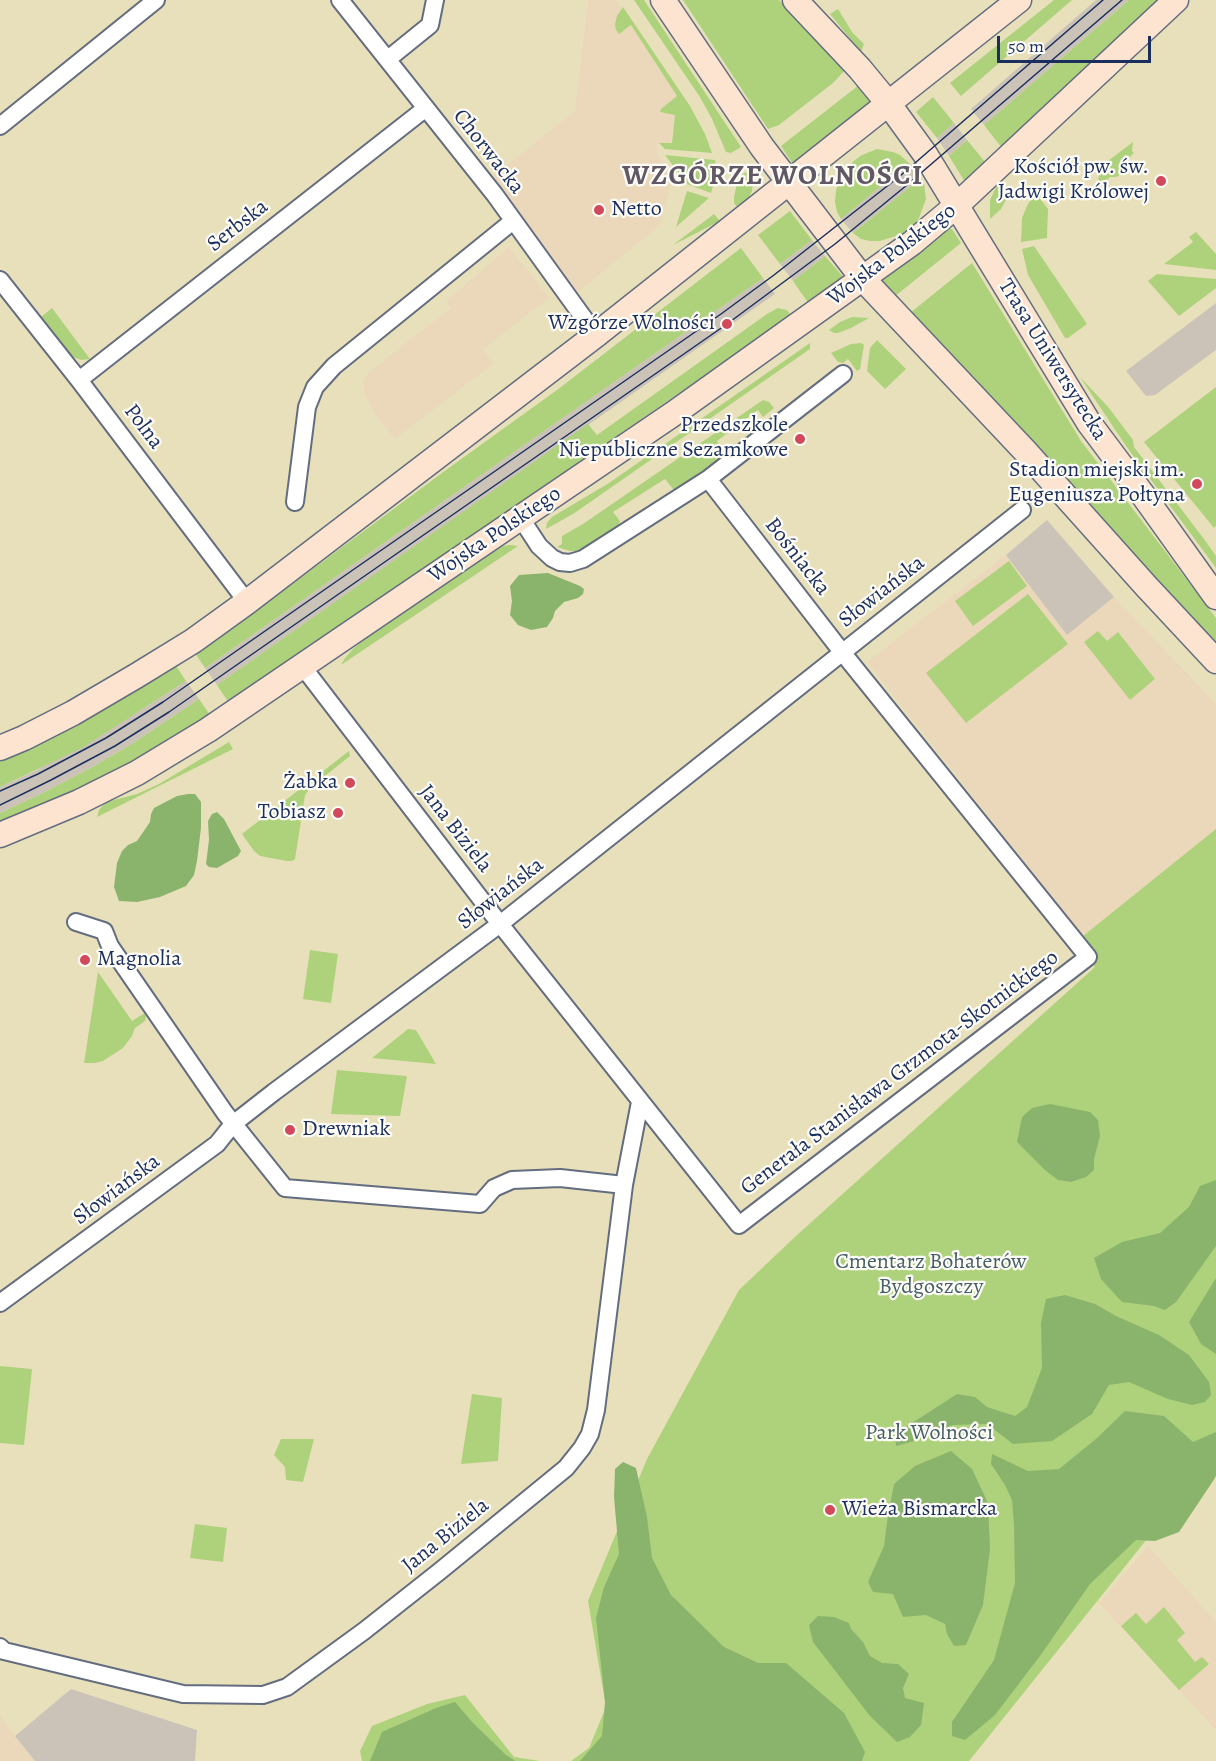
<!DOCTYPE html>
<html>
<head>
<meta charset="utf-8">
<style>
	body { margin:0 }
	#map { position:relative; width:1216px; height:1761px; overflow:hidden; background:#e8e0bb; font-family:Alegreya,serif }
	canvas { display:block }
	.scale { position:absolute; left:997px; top:36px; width:154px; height:27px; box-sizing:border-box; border:3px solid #1b2f5e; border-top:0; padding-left:8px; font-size:18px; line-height:21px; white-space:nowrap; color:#1b2f5e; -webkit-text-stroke:4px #fdfcf7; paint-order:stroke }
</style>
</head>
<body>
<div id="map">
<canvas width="1216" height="1761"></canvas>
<div class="scale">50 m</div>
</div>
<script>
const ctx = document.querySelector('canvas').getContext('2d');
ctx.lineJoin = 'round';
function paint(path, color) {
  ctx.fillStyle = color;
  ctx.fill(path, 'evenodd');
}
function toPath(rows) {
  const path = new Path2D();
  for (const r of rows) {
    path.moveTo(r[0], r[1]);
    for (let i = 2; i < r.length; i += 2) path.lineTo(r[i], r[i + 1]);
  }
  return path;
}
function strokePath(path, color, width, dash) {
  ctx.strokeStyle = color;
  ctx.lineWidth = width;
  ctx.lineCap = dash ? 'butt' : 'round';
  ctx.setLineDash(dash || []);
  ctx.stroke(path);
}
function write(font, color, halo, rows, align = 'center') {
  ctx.font = font + ' Alegreya,serif';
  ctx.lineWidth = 4.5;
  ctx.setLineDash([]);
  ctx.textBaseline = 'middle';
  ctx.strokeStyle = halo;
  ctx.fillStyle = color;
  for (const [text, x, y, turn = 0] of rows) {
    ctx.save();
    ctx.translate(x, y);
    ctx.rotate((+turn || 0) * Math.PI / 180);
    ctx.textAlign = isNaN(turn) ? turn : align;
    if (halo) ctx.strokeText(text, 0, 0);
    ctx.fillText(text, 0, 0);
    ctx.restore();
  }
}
paint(toPath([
	[588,0,616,0,621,7,617,31,619,33,631,25,677,96,660,112,675,115,671,143,657,144,657,154,673,176,660,225,578,292,518,219,491,178,575,111],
	[509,247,549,298,483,349,493,364,395,439,376,416,364,393,363,382,369,372,451,308,446,301],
	[1006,555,1067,635,1114,597,1216,704,1216,831,1083,936,867,662],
	[1148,1546,1216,1622,1216,1730,1099,1603],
	[0,1715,15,1736,35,1761,0,1761]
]), '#ebd8ba');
paint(toPath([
	[1096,0,1129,0,984,125,971,109],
	[954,123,967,140,949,156,937,138],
	[909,163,921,178,853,233,841,219],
	[812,240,825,256,793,281,780,264],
	[763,278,775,294,217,685,205,668],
	[1216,303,1216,350,1155,395,1146,396,1126,371],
	[1047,520,1114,597,1067,635,1006,555],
	[186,681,199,699,135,742,96,765,43,793,0,813,0,787,35,771,141,710],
	[71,1689,197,1730,195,1761,35,1761,15,1736]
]), '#cbc3b8');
paint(toPath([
	[634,0,644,0,741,147,731,153,726,152,712,119,700,97],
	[683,0,779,0,845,70,833,83,779,125,768,129],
	[1054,0,1072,0,961,96,950,83],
	[1129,0,1158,0,1002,148,984,125],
	[623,7,690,106,705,134,712,153,665,149,659,143,672,143,675,115,660,112,661,109,677,96,631,25,619,34,616,30,615,24,617,16],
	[838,9,852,32,864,44,861,52,830,14],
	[859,85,873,102,795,163,792,163,781,146],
	[933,97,954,123,937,138,916,112],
	[967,140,986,163,965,182,949,156],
	[1133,142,1132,151,1134,153,1130,157,1128,155,1121,161,1119,170,1121,174,1116,177,1110,177,1097,190,1100,167],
	[877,149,893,152,900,155,909,163,841,219,837,212,835,202,836,191,839,180,847,167,855,160,862,155],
	[665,155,715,160,717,173,711,193,687,184],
	[752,168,754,174,752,191,748,199,738,208,734,203,734,197,738,178],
	[921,178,924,184,926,199,919,218,914,225,902,234,880,241,870,241,861,239,853,233],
	[1000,183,1007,193,1007,198,1001,209,990,219,990,200,995,189],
	[687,191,709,198,676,227],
	[1035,192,1048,209,1047,238,1021,242,1022,218,1027,206],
	[790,211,812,240,780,264,758,235],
	[714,214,720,221,673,245],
	[949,229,952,229,961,243,894,297,882,281],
	[1196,232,1216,254,1216,270,1164,264,1193,242,1189,237],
	[1034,246,1087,324,1068,338,1065,338,1028,275,1022,249],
	[741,248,763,278,205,668,195,653,267,603,446,470,557,390],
	[825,256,845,279,809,304,793,281],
	[972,263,1081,441,1216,618,1216,644,1128,549,1041,450,910,313],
	[1157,274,1216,279,1216,288,1179,316,1148,281],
	[52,308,90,359,81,360,73,357,41,317],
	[778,308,787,310,791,316,229,703,217,685,588,424,597,435,767,314],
	[852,317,869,318,851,328,838,333,834,333,829,330,840,322],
	[877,340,906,369,885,389,867,371,870,348],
	[810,343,810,349,573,514,546,529,547,523,552,517,609,483],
	[861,343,864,345,860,369,857,371,848,359,843,363,838,362,831,353,851,344],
	[1080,377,1109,408,1133,440,1134,447,1204,539,1216,556,1216,568,1126,446],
	[1216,387,1216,526,1214,528,1144,442],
	[763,400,769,402,774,408,763,417,758,410,717,441,724,451,723,456,677,489,673,489,665,479,613,512,620,521,618,527,584,549,577,551,570,551,557,547,562,544,562,536,583,524],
	[510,545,518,546,341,665,345,658,353,649,372,633,474,563,503,546],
	[1009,561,1027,586,973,626,955,601],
	[1028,594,1068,644,966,723,926,673],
	[1098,631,1107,641,1118,632,1155,679,1130,700,1084,642],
	[176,666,186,681,82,748,0,787,0,762,45,741,123,698],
	[199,699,210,715,104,779,0,824,0,813,43,793,96,765,135,742],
	[229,742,233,749,97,817,99,810,106,802,137,794,159,784],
	[349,751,350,756,310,788,305,795,295,859,292,861,287,861,260,856,254,851,242,834],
	[1216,829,1216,1453,969,1761,571,1761,589,1748,606,1707,588,1601,647,1459,739,1290,797,1235,1095,967,1077,944,1083,936],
	[310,950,338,954,331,1003,303,999],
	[98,972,132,1021,145,1013,146,1017,145,1021,135,1028,132,1036,123,1048,103,1061,95,1063,84,1063],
	[408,1029,416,1030,436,1064,372,1058],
	[337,1070,407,1076,400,1116,331,1114],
	[0,1366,32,1369,24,1445,0,1443],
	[472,1394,502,1398,498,1461,461,1464],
	[281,1439,314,1439,303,1482,286,1480,285,1467,274,1455],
	[195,1524,227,1528,223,1562,190,1558],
	[1164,1607,1185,1633,1177,1640,1195,1662,1202,1657,1209,1664,1179,1690,1121,1626,1136,1613,1146,1624],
	[465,1695,514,1757,540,1761,362,1761,360,1751,372,1726,427,1704]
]), '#aed27b');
paint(toPath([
	[548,573,580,586,584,589,583,594,578,598,564,602,555,611,553,618,547,627,531,630,518,625,510,615,512,601,510,586,519,575],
	[188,794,195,794,201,802,201,828,197,861,194,875,186,886,160,897,137,902,119,901,114,887,117,863,122,851,128,845,137,841,150,822,151,814,154,808,177,796],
	[217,812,224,819,241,851,238,856,217,868,209,867,206,864,209,840,208,821,212,814],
	[1050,1104,1090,1112,1098,1120,1100,1136,1094,1159,1094,1170,1086,1177,1071,1182,1058,1180,1045,1170,1017,1142,1022,1117,1032,1108],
	[1216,1180,1216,1246,1176,1302,1165,1310,1154,1306,1122,1302,1101,1279,1094,1258,1122,1242,1160,1233,1189,1207,1200,1186],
	[1216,1278,1216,1354,1201,1344,1189,1322],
	[1065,1295,1095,1304,1116,1316,1159,1335,1189,1355,1209,1382,1211,1395,1205,1402,1192,1405,1168,1399,1129,1382,1109,1385,1092,1414,1052,1441,1013,1444,987,1424,953,1425,922,1439,896,1446,895,1434,957,1394,975,1397,987,1407,1015,1416,1027,1407,1042,1368,1041,1323,1046,1299],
	[1125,1411,1164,1416,1193,1442,1216,1432,1216,1476,1213,1481,1179,1532,1155,1541,1136,1540,1090,1584,1040,1656,995,1715,965,1740,952,1736,952,1722,994,1660,1015,1583,1014,1524,1012,1500,1005,1485,991,1464,992,1454,1028,1471,1059,1469,1096,1439],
	[951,1451,972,1469,988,1503,990,1549,983,1605,966,1645,954,1646,947,1634,945,1624,926,1615,903,1617,893,1594,873,1592,868,1582,884,1546,887,1522,894,1484,915,1466],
	[623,1462,636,1468,647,1517,652,1558,671,1595,724,1647,758,1663,786,1663,844,1713,865,1752,862,1761,580,1761,602,1736,605,1702,596,1618,604,1587,619,1554,614,1497,615,1469],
	[818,1616,834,1617,849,1623,851,1629,863,1642,870,1656,882,1663,898,1664,909,1674,903,1688,905,1698,924,1703,921,1725,910,1737,897,1742,870,1716,813,1642,809,1625],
	[455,1702,473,1723,505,1754,515,1761,370,1761,382,1732,436,1708]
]), '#8ab46b');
const street = toPath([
	[340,0,495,195,596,335],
	[388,59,430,25,435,0],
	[0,126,156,0],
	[0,280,79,380,247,602],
	[79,380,426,108],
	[295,502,307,407,315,387,334,366,513,221],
	[520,517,539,546,552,558,560,562,570,563,583,559,708,479,843,374],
	[303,667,500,924,739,1225,1088,957,842,652,708,479],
	[76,922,104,931,110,946,225,1113,285,1188,480,1204,494,1188,512,1180,560,1178,624,1185],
	[0,1303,217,1144,233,1124,274,1092,500,924,1022,510],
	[0,1647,4,1651,183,1694,263,1695,287,1687,364,1631,440,1571,566,1468,582,1448,590,1434,596,1410,624,1185,640,1102]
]);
const secondary = toPath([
	[663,0,762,147,863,279,1026,452,1146,586,1216,661],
	[795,0,860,69,888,103,925,154,1089,423,1143,495,1216,597],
	[0,748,24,738,73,713,136,676,193,641,247,602,596,335,1019,0],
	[0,835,79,802,137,773,208,730,673,414,912,243,956,206,1176,0]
]);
strokePath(street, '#636d7f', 20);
strokePath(secondary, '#636d7f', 27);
strokePath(street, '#fff', 16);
strokePath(secondary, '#fde4d1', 24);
strokePath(toPath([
	[0,791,38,774,106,738,163,702,721,314,774,275,900,176,1103,0],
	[0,805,51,780,115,746,169,712,727,324,835,244,907,185,1122,0]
]), '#1b2f5e', 1.5);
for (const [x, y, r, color] of [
	[1161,181,6,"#d1495b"],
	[599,210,6,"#d1495b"],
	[727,324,6,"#d1495b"],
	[800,439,6,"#d1495b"],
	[1197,484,6,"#d1495b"],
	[350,783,6,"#d1495b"],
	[338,813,6,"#d1495b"],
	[85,960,6,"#d1495b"],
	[290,1130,6,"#d1495b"],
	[830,1510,6,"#d1495b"]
]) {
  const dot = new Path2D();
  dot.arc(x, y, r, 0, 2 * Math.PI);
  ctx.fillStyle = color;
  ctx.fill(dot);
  strokePath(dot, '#fdfcf7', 2);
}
write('22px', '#1b2f5e', '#fdfcf7', [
	["Chorwacka",488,152,52],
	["Serbska",238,226,-38],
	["Wojska Polskiego",892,255,-37],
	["Trasa Uniwersytecka",1052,360,58],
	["Polna",143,427,53],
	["Wojska Polskiego",495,535,-34],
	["Bośniacka",797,557,52],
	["Słowiańska",882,592,-38],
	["Jana Biziela",455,829,52],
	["Słowiańska",501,894,-38],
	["Generała Stanisława Grzmota-Skotnickiego",900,1073,-37],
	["Słowiańska",117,1190,-37],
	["Jana Biziela",446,1536,-39]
]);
write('22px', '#1b2f5e', '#fdfcf7', [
	["Kościół pw. św.",1149,168],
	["Jadwigi Królowej",1149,193],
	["Netto",611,210,"left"],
	["Wzgórze Wolności",715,324],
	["Przedszkole",788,426],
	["Niepubliczne Sezamkowe",788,451],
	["Stadion miejski im.",1185,471],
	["Eugeniusza Połtyna",1185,496],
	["Żabka",338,783],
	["Tobiasz",326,813],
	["Magnolia",97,960,"left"],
	["Drewniak",302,1130,"left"],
	["Wieża Bismarcka",842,1510,"left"]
], 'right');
write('22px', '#476067', '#fdfcf7', [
	["Cmentarz Bohaterów",931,1263],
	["Bydgoszczy",931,1288],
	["Park Wolności",929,1434]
]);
ctx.letterSpacing = '1.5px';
write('bold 28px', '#605864', '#fdfcf7', [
	["WZGÓRZE WOLNOŚCI",773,177]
]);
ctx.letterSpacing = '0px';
</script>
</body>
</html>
